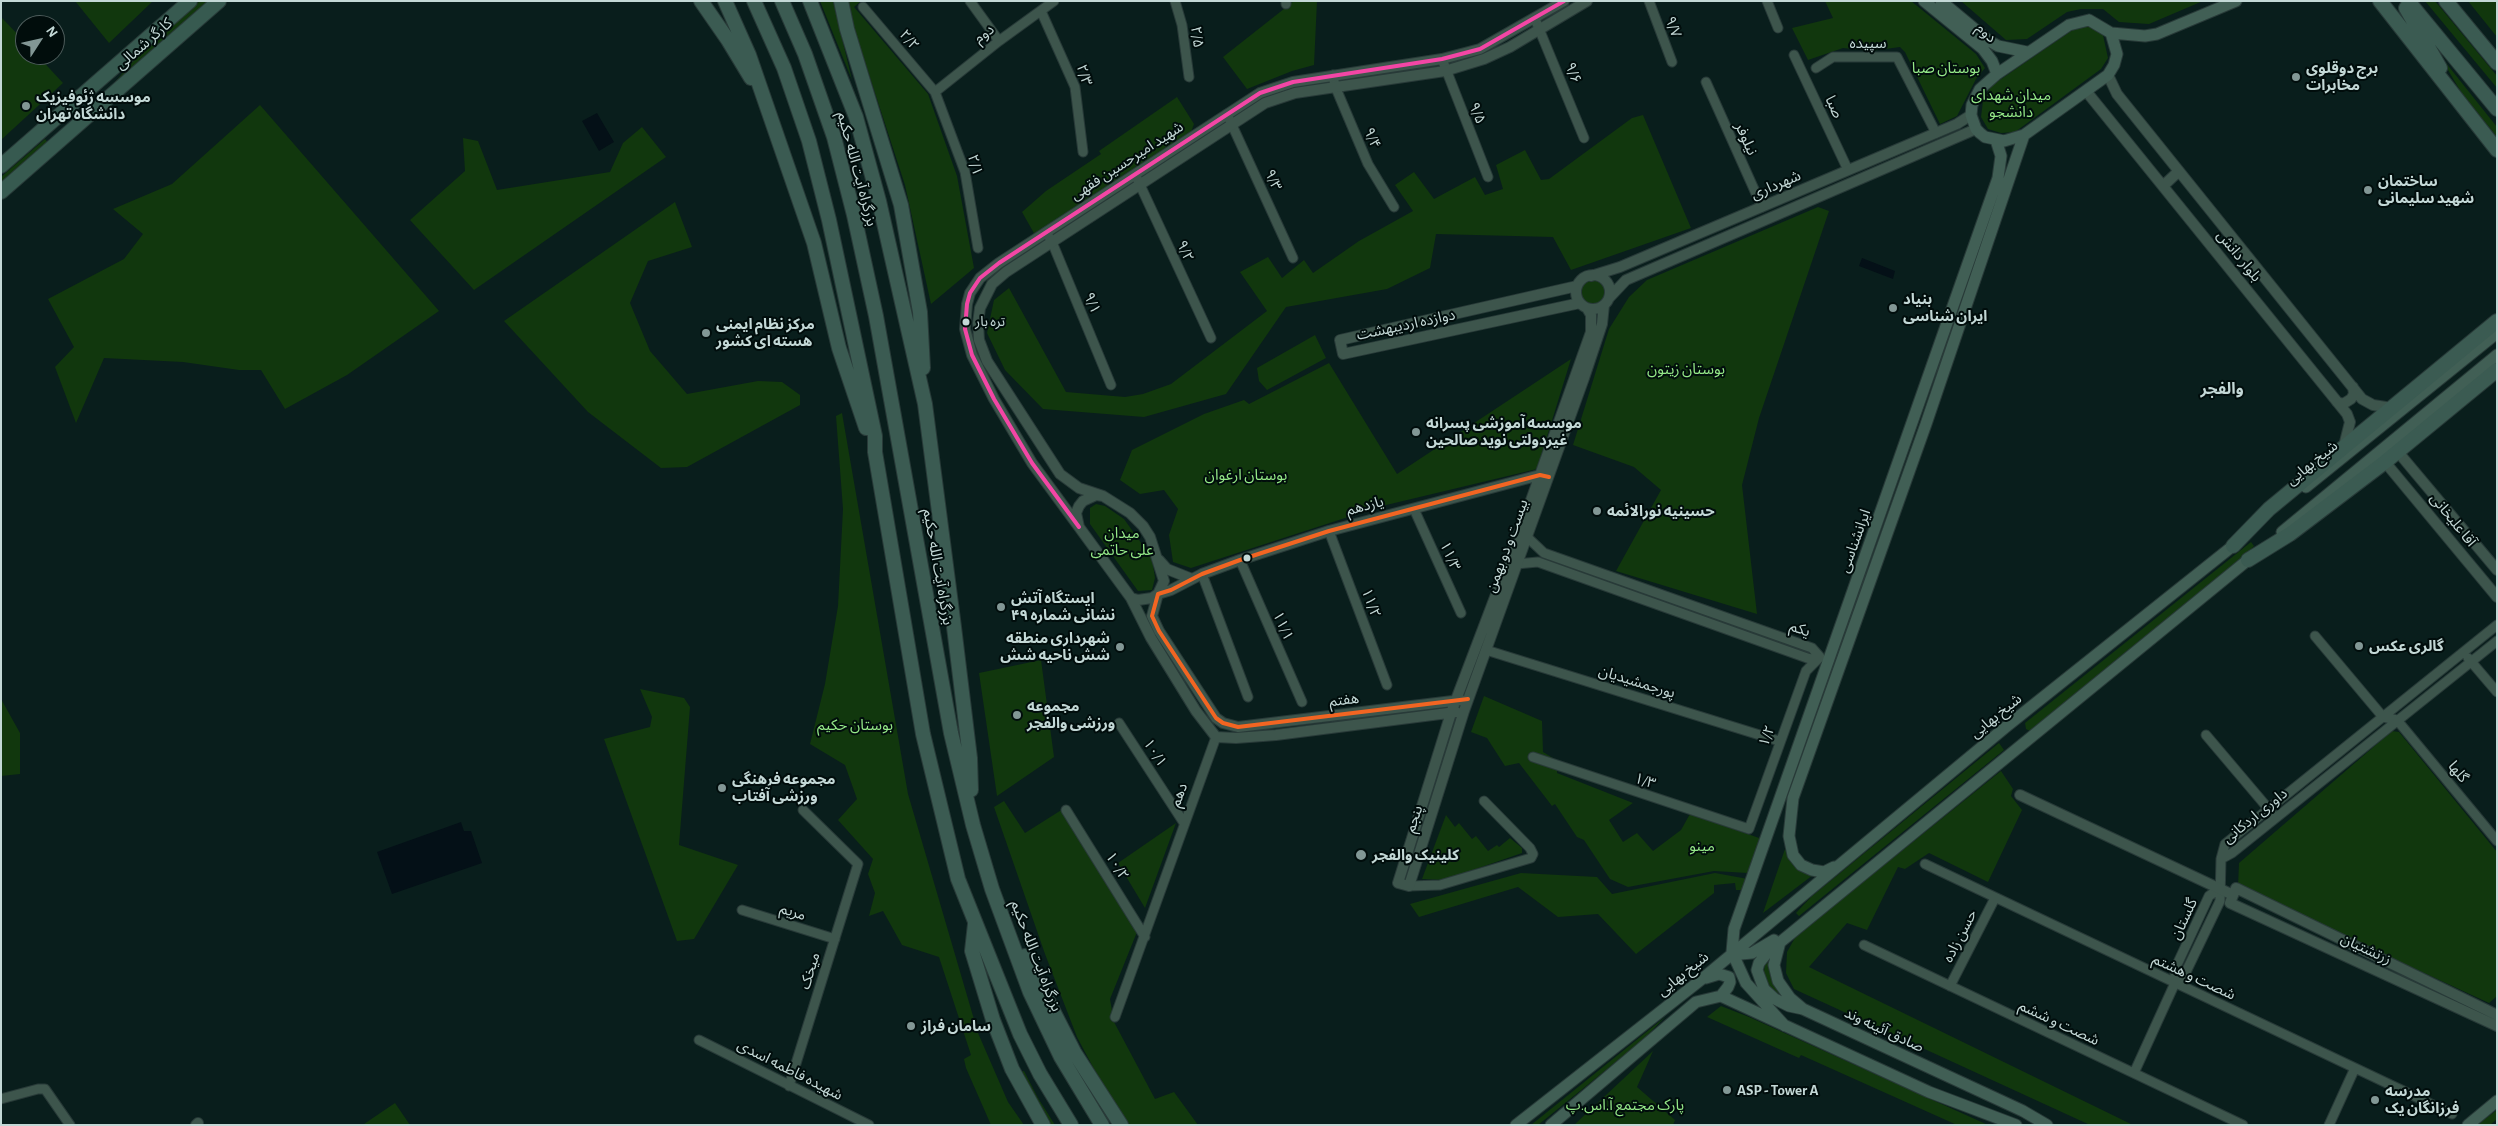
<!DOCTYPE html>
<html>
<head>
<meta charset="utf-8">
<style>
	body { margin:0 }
	#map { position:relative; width:2498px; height:1126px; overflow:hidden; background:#091e1c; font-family:"Alegreya Sans",sans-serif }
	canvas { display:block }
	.frame { position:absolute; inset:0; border:2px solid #c3d8d6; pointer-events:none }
	.north { position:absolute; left:15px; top:15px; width:50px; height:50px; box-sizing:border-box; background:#010d0c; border:1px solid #4f5e5d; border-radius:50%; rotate:55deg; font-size:14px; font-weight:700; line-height:20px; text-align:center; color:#c3d8d6 }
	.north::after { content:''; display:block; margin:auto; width:18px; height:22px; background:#829795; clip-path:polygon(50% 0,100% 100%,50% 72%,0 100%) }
</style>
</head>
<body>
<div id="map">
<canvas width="2498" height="1126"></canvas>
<div class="frame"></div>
<div class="north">N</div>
</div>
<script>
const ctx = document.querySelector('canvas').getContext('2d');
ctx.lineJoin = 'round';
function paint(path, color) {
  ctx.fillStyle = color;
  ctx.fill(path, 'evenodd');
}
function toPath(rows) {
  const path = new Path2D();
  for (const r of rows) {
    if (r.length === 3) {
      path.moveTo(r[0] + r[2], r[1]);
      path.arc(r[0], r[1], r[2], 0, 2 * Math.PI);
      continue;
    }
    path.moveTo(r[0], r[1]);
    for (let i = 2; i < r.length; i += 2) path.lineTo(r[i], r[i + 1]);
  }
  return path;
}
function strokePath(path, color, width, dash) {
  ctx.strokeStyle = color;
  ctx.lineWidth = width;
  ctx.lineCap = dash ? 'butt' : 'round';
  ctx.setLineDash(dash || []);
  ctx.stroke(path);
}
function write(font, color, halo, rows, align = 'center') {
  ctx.font = font + ' "Alegreya Sans","Noto Sans Arabic",sans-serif';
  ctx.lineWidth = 4;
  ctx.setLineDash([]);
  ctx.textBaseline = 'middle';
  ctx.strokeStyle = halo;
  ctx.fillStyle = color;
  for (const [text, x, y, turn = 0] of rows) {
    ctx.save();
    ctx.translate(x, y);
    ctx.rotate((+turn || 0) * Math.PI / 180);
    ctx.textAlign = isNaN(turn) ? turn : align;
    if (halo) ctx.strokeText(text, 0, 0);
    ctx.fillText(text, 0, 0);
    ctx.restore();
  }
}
paint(toPath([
	[75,1,153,1,109,43],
	[200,1,212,1,117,84,115,82,140,53],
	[820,1,833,1,852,80],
	[845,1,861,1,854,7,928,94,957,176,974,268,931,304,905,185],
	[1294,1,1317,1,1314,65,1292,71,1247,89,1223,57],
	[1825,1,1911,1,1976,54,1985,68,1976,79,1957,116,1940,124,1905,52,1900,47,1871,51,1843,48,1808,60,1792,28,1833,18],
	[1961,1,2203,1,2149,24,2119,22,2103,9,2081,9,2067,12,2027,39,2006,40],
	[2425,1,2435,1,2497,76,2497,88],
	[2468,1,2497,1,2497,37],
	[1,17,25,42,25,55,37,55,63,83,1,140],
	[2086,26,2096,29,2103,35,2108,58,2101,69,2015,132,2001,133,1988,129,1981,117,1983,101,1991,86,2074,29],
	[2438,53,2497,127,2497,137,2461,92],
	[1177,97,1194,124,1191,132,1035,235,1022,212,1046,191,1101,154,1099,151],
	[260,105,439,311,347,375,285,409,261,370,239,370,183,362,104,358,76,423,55,367,74,347,48,299,124,259,143,234,113,209,172,184],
	[1643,115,1691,228,1571,270,1553,237,1436,234,1430,268,1387,289,1286,307,1226,394,1144,417,1043,409,1005,370,987,333,994,300,1009,288,1066,392,1125,397,1143,394,1171,384,1267,311,1240,272,1268,257,1282,278,1304,260,1313,273,1359,241,1413,211,1395,185,1414,172,1434,199,1475,177,1485,195,1503,189,1496,165,1525,150,1541,180,1549,179,1632,118],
	[642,127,666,157,474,290,410,220,465,171,463,138,478,141,497,190,610,172,623,143],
	[45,139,50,145,1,187,1,177],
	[675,202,692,247,648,261,630,303,650,351,687,394,758,381,782,382,800,395,800,405,687,467,661,468,588,412,504,321],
	[1818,207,1829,211,1759,418,1742,485,1757,614,1616,571,1661,490,1634,467,1573,445,1609,329,1629,297,1647,280],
	[1593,292,14],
	[1315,335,1326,358,1267,390,1259,381,1257,368],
	[1571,359,1537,469,1382,506,1191,568,1173,562,1169,535,1178,509,1164,490,1140,494,1120,480,1132,450,1204,414,1244,400,1249,404,1329,363,1397,474],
	[842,413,908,794,978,1033,1008,1102,1024,1125,991,1125,966,1068,964,1059,971,1055,939,957,902,945,883,911,869,916,875,893,868,874,873,859,838,820,857,799,845,765,810,744,825,684,838,606,843,509,836,416],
	[1096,504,1105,506,1124,519,1152,558,1155,578,1152,590,1138,591,1090,524,1090,508],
	[2251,542,2254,546,2244,556,2030,731,2026,729,2025,723],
	[1041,660,1054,757,997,796,979,673],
	[640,689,684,698,690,707,679,845,738,865,694,939,677,941,604,739,650,727,652,717],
	[1484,696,1542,721,1543,752,1558,761,1557,773,1633,803,1609,820,1623,842,1637,833,1653,851,1681,830,1690,814,1762,839,1748,873,1714,871,1628,887,1610,879,1584,840,1577,837,1555,804,1552,806,1519,763,1505,766,1487,738,1471,732],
	[1,699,20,733,20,774,1,776],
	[2392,731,2399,732,2497,852,2497,996,2489,1003,2238,887,2239,863],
	[1999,743,2004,750,1799,916,1796,913,1812,896],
	[2001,771,2013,789,2011,796,2022,810,1988,882,1929,853,1905,869,1898,867,1867,930,1847,923,1809,967,2133,1125,2090,1125,1794,989,1786,973,1787,952,1796,936],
	[1004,801,1025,833,1063,809,1137,932,1110,999,1114,1022,1155,1099,1174,1092,1198,1125,1128,1125,1094,1069,1077,1037,1045,954,994,807],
	[1446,815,1455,827,1459,823,1472,839,1476,836,1488,851,1497,845,1499,847,1510,838,1522,848,1522,853,1444,880,1422,879],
	[1176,823,1145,908,1118,863],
	[1785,849,1793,865,1813,875,1763,913],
	[1521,873,1597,877,1612,894,1715,873,1748,879,1745,890,1736,890,1735,883,1714,885,1714,893,1636,954,1598,914,1558,917,1518,887,1419,917,1410,904],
	[1771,959,1772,970,1779,995,1769,990,1763,976,1765,965],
	[1721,1006,1749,1017,1988,1125,1957,1125,1801,1055,1799,1058,1707,1017],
	[1665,1017,1643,1040,1538,1125,1531,1125],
	[1653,1051,1637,1087,1675,1120,1673,1125,1574,1125],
	[1024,1071,1038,1098,1055,1125,1047,1125,1018,1073],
	[395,1103,410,1125,364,1125,364,1124],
	[2497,1110,2497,1119,2490,1125,2477,1125]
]), '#11370d');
paint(toPath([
	[597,113,614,142,599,151,582,121],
	[1862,258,1895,271,1893,279,1859,266],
	[461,822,464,831,471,831,482,863,392,894,377,852]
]), '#041017');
const minor = toPath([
	[970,1,999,41],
	[1175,1,1182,25,1189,77],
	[1649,1,1672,62],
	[1767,1,1778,28],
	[1286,4,1286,1],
	[863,7,935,92,965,172,978,248],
	[1041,11,1075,87,1083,152],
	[1535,19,1584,138],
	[1794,55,1848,170],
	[1442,59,1488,177],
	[1816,68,1833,57,1897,57,1936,133],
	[1333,75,1335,86,1368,164,1394,207],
	[1706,82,1762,207],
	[935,92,999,41,1054,1],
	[1227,114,1293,258],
	[1135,174,1211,338],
	[1046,232,1052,242,1111,385],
	[1414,509,1461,613],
	[1329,531,1387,685],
	[1526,536,1544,553,1812,648,1820,657],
	[1240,560,1302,702],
	[1516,564,1538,562,1810,659,1820,657],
	[1202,574,1248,697],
	[2315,636,2383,717,2397,720,2497,841],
	[1486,650,1779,741],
	[2468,658,2497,692],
	[1119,723,1184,823],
	[2206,735,2272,813],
	[1533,757,1749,829,1806,671,1820,657],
	[1066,810,1145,937],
	[2221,859,2232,853,2497,641],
	[1925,864,2452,1114],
	[1409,886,1440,885,1531,858,1533,854,1530,848,1484,801],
	[742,910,835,939],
	[1864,945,2243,1125],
	[2175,983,2184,976,2220,901,2221,859,2225,844,2497,625],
	[1950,986,1995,898],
	[1115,1017,1216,737],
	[699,1040,869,1125],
	[2134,1073,2175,983,2175,969,2209,896,2220,888],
	[789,1086,858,864,803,810],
	[1,1099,38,1089,45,1089,70,1125],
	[2329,1125,2355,1068]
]);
const tertiary = toPath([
	[2108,75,2117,94,2362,399,2373,405,2392,408],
	[2086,91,2347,414,2350,422,2344,446],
	[2163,186,2179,171],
	[1593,292,17],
	[1591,276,1620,267,1957,124,1971,115],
	[1577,286,1340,340,1343,354,1580,303],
	[1609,298,1626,280,1976,129],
	[1587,308,1591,315,1591,332,1519,534,1451,713,1398,883,1409,886,1464,711,1584,378,1602,324,1604,305],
	[2337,402,2343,404,2351,399,2354,394,2353,387],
	[2398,452,2497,570],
	[2385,462,2497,597],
	[1096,495,1103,496,1130,513,1143,526,1150,537,1164,581,1158,594,1152,598,1138,600,1131,598,1079,527,1076,513,1079,506,1083,501,1096,495],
	[1103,496,1079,488,1060,474,987,361,979,340,978,323,980,308,992,284,1006,272,1265,103,1295,93,1445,71,1484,59,1510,47,1587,1],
	[1079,527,1032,463,994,399,972,355,965,329,967,304,970,293,980,278,999,263,1260,93,1293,82,1442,59,1480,49,1564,1],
	[1159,560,1167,569,1192,579],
	[1131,598,1151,638,1196,711,1216,737],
	[1461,700,1238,727,1223,723,1216,718,1159,631,1152,616,1158,594,1171,590,1202,574,1240,560,1329,531,1540,475,1545,476],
	[1216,737,1236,738,1276,735,1456,712],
	[2020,795,2233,895],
	[2497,1015,2236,888,2230,903,2497,1026],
	[196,1125,198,1123]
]);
const secondary = toPath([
	[1924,1,1983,49,1992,61,1997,74],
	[1941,1,1989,41,1998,46,2027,52],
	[2089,20,2111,33,2117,54,2114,65,2108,75,2024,135,2004,141,1985,137,1980,133,1976,129,1971,115,1972,105,1980,89,1997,74,2069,25,2089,20],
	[2111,33,2145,36,2157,34,2236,1],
	[2306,487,2497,333],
	[2282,532,2497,355],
	[1834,867,1824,872,1812,870,1801,865,1793,855,1789,836,1793,798,1926,424,2024,135],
	[1780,942,1774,965,1778,981,1790,998,1803,1009,2023,1111,2047,1125],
	[1732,952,1741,954,1752,953,1774,940],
	[1706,978,1719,974,1729,977,1730,982,1728,987,1721,996],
	[1721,996,1929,1092,2016,1125],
	[1803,1009,1789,1006,1775,999,1764,989,1757,970,1759,963,1767,953,2254,555],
	[1785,1026,1746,983,1732,952,1734,929,1998,178,2001,156,1996,140],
	[1516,1125,1702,979,2007,726,2239,541],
	[1551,1125,1696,1002,1721,996],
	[2468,1125,2497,1101]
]);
const primary = toPath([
	[1,166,190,1],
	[1,192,219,1]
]);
const trunk = toPath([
	[701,1,728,40,751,78],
	[725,1,749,55,814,243,839,348,866,428],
	[754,1,784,68,809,141,829,220,875,436,875,452,923,734,958,879,1020,1034,1040,1074,1071,1125],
	[782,1,805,54,834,137,854,215,876,316,951,733,973,825,992,889,1030,992,1061,1057,1102,1125],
	[810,1,856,117,879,201,925,404,954,627,970,758,971,790],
	[841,1,847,29,901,205,920,312,923,368],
	[2380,1,2497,150],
	[2408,1,2497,109],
	[2446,1,2497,63],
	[2406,8,2440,68],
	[2233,546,2269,509,2497,321],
	[2248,560,2290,534,2385,462,2497,370],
	[975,924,972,951,993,1020,1012,1069,1043,1125],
	[1025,956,1074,1052,1121,1125]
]);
strokePath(minor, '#283a38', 11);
strokePath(tertiary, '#283a38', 12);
strokePath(secondary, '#283a38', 13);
strokePath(primary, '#283a38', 16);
strokePath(trunk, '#283a38', 16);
strokePath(minor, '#3d554c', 9);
strokePath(tertiary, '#3d554c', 10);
strokePath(secondary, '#415f55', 11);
strokePath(primary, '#375a50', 14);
strokePath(trunk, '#3b5b52', 14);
strokePath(toPath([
	[1079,527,1032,463,994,399,972,355,965,329,967,304,970,293,980,278,999,263,1260,93,1293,82,1442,59,1480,49,1564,1]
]), '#f346a5', 4);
strokePath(toPath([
	[1468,699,1238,727,1223,723,1216,718,1159,631,1152,616,1158,594,1171,590,1202,574,1240,560,1329,531,1540,475,1549,477]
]), '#f26522', 4);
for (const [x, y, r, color] of [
	[2296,77,5,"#829795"],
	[26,106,5,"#829795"],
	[2368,190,5,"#829795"],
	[1893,308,5,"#829795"],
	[966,322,4.5,"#c3d8d6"],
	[706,333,5,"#829795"],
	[1416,432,5,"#829795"],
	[1597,511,5,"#829795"],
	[1247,558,4.5,"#c3d8d6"],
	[1001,607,5,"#829795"],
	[2359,646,5,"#829795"],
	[1120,647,5,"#829795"],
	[1017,715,5,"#829795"],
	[722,788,5,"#829795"],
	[1361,855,6,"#829795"],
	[911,1026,5,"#829795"],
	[1727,1090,5,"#829795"],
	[2375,1100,5,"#829795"]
]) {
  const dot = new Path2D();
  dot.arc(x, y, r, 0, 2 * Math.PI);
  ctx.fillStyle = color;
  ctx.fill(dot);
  strokePath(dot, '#010d0c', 2);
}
write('14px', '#c3d8d6', '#010d0c', [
	["تره بار",975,322]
], 'left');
write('15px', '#c3d8d6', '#010d0c', [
	["۹/۷",1673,27,69],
	["دوم",1986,33,43],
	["دوم",984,34,-38],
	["۲/۵",1197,37,82],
	["۲/۲",909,40,50],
	["سپیده",1868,43],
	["کارگر شمالی",144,44,-41],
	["۹/۶",1573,73,69],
	["۲/۳",1084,75,72],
	["صبا",1834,107,65],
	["۹/۵",1477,113,68],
	["۹/۴",1372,138,67],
	["نیلوفر",1746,139,66],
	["شهید امیرحسین فقهی",1127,161,-33],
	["۲/۱",975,165,74],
	["بزرگراه آیت الله حکیم",857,169,75],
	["۹/۳",1273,180,66],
	["شهرداری",1776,185,-23],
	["۹/۲",1185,251,66],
	["بلوار دانش",2239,256,51],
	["۹/۱",1092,303,68],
	["دوازده اردیبهشت",1406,325,-12],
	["شیخ بهایی",2312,463,-39],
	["یازدهم",1365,506,-15],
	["آقا علیخانی",2453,520,51],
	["ایرانشناسی",1855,541,-70],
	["بیست و دو بهمن",1507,546,-70],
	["۱۱/۳",1450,556,66],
	["بزرگراه آیت الله حکیم",938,567,80],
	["۱۱/۲",1371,603,69],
	["۱۱/۱",1283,626,66],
	["یکم",1800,629,20],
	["پورجمشیدیان",1637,682,17],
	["هفتم",1344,700,-7],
	["شیخ بهایی",1996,716,-39],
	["۱/۲",1767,736,-70],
	["۱۰/۱",1155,753,57],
	["گلها",2458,772,51],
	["۱/۳",1645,781,18],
	["دهم",1179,795,-70],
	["داوری اردکانی",2255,816,-39],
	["پنجم",1414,819,-72],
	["۱۰/۲",1117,866,58],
	["مریم",793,912,18],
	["گلستان",2184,919,-65],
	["حسن زاده",1960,936,-63],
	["زرتشتیان",2366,949,25],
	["بزرگراه آیت الله حکیم",1036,956,69],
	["میخک",810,971,-73],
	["شیخ بهایی",1683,974,-39],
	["شصت و هشتم",2194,977,25],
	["شصت و ششم",2059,1023,25],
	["صادق آئینه وند",1884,1030,25],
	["شهیده فاطمه اسدی",790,1070,27]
]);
write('15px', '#95e988', '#010d0c', [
	["بوستان صبا",1946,68],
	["میدان شهدای",2011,95],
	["دانشجو",2011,112],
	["بوستان زیتون",1686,369],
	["بوستان ارغوان",1246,475],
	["میدان",1122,533],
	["علی حاتمی",1122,550],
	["بوستان حکیم",855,725],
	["مینو",1702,846],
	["پارک مجتمع آ.اس.پ",1625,1105]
]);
write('bold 15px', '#c3d8d6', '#010d0c', [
	["برج دوقلوی",2306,68],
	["مخابرات",2306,85],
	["موسسه ژئوفیزیک",36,97],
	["دانشگاه تهران",36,114],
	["ساختمان",2378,181],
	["شهید سلیمانی",2378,198],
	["بنیاد",1903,299],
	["ایران شناسی",1903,316],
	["مرکز نظام ایمنی",716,324],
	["هسته ای کشور",716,341],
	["موسسه آموزشی پسرانه",1426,423],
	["غیردولتی نوید صالحین",1426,440],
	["حسینیه نورالائمه",1607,511],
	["ایستگاه آتش",1011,598],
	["نشانی شماره ۴۹",1011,615],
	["شهرداری منطقه",1110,638,"right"],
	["شش ناحیه شش",1110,655,"right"],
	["گالری عکس",2369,646],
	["مجموعه",1027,706],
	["ورزشی والفجر",1027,723],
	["مجموعه فرهنگی",732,779],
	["ورزشی آفتاب",732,796],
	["کلینیک والفجر",1372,855],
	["سامان فراز",921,1026],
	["ASP - Tower A",1737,1090],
	["مدرسه",2385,1091],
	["فرزانگان یک",2385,1108]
], 'left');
write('bold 16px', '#c3d8d6', '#010d0c', [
	["والفجر",2222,389]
]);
</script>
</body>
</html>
